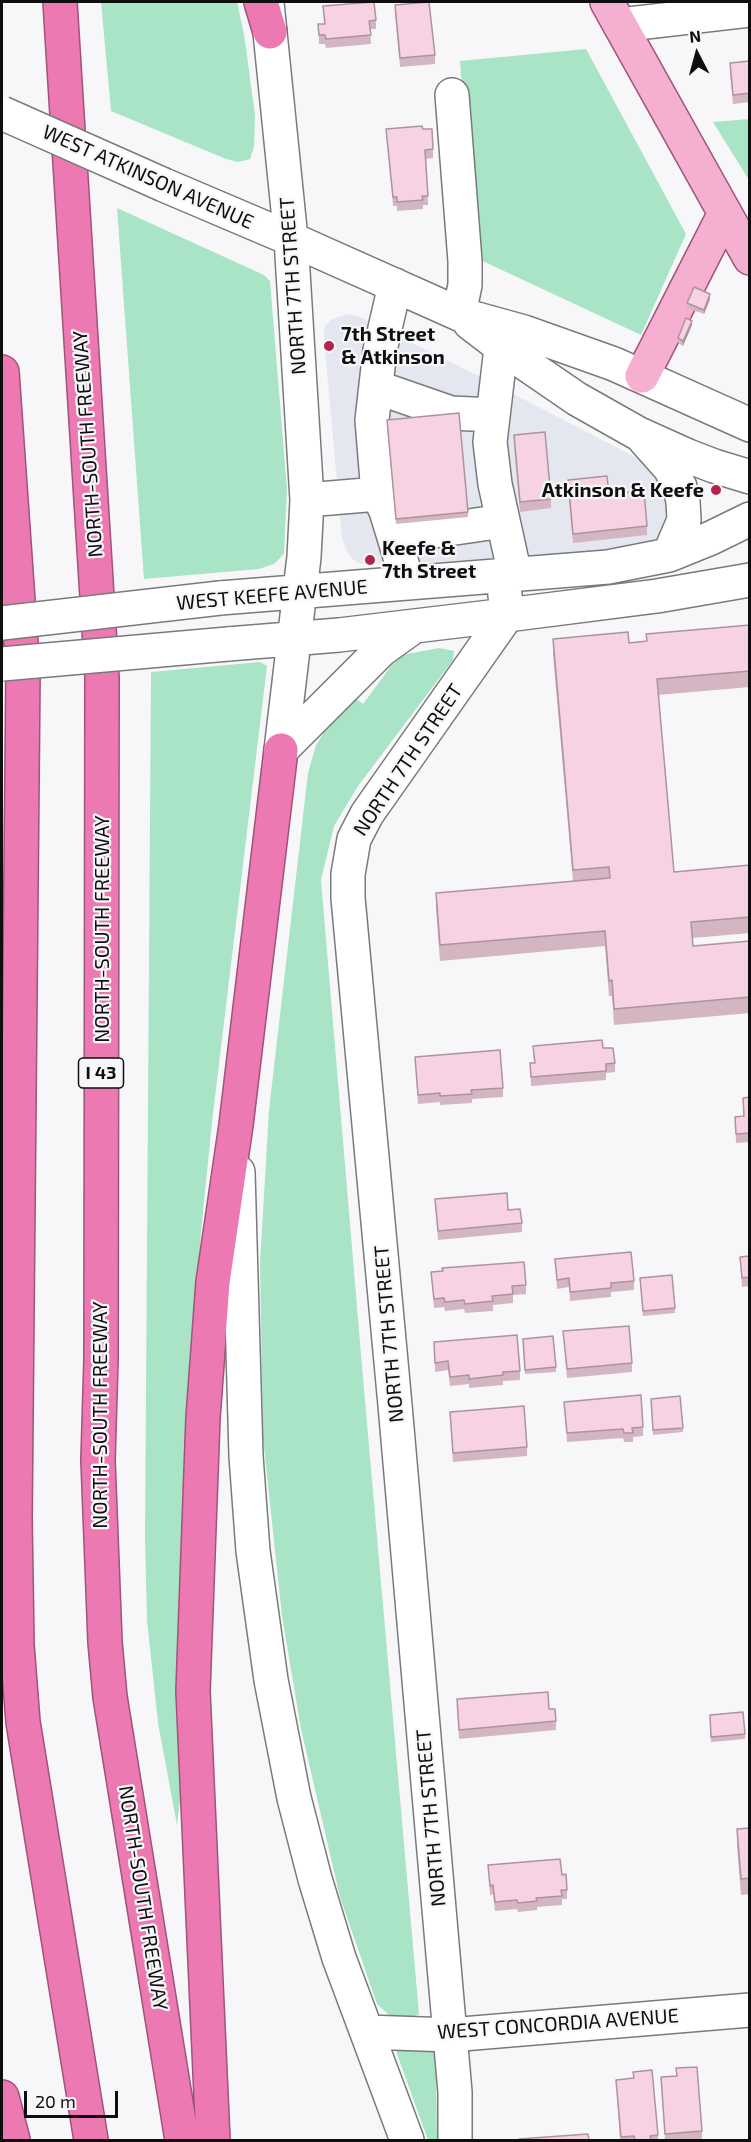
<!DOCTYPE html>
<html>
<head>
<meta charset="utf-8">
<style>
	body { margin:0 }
	#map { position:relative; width:751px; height:2142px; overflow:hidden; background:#f7f7f9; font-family:"Exo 2",sans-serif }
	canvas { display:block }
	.frame { position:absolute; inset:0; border:3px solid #0f0f0f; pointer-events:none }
	.north { position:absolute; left:667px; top:24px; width:60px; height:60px; -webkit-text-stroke:4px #f7f7f9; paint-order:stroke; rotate:354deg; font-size:16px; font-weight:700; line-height:24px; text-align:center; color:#0f0f0f }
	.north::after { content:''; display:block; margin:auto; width:21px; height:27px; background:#0f0f0f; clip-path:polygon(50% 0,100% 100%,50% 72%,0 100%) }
	.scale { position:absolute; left:24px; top:2091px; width:94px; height:27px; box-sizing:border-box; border:3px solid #0f0f0f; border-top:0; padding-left:8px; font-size:18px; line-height:21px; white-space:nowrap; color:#0f0f0f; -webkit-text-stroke:4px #f7f7f9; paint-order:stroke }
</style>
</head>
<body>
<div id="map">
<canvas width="751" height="2142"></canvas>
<div class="frame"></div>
<div class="north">N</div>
<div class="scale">20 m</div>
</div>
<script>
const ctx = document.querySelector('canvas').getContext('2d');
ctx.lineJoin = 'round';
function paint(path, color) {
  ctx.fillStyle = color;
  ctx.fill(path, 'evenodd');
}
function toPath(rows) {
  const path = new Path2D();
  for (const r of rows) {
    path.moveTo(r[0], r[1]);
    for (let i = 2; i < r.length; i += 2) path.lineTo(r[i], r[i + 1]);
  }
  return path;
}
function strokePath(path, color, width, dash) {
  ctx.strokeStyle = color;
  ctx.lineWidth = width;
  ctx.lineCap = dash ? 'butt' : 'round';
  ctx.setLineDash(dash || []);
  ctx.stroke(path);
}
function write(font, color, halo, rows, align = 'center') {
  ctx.font = font + ' "Exo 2",sans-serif';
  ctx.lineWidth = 4.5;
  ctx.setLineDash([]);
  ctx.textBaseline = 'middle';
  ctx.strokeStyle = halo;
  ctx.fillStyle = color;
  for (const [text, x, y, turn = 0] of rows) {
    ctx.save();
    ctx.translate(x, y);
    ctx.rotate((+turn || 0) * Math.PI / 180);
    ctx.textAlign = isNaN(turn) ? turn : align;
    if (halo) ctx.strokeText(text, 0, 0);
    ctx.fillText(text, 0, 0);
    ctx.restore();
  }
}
paint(toPath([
	[347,314,358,316,475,374,637,458,656,474,665,496,666,526,662,537,653,544,632,549,474,562,375,564,361,564,352,559,347,551,342,538,324,338,324,328,330,320]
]), '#e5e7f0');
paint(toPath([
	[101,2,237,2,244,34,255,115,254,147,250,159,238,162,226,159,111,111],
	[586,49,686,234,641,335,474,257,460,61],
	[749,119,750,119,749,180,713,122],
	[117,208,264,275,270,281,287,489,284,554,274,564,259,569,144,579],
	[439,648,454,651,453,660,358,786,334,826,321,880,363,1378,419,2014,406,2021,390,2016,377,2004,340,1897,301,1729,282,1616,263,1438,260,1263,269,1110,308,773,316,745,333,718,354,697,363,704,391,666,402,655],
	[260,662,267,666,212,1122,201,1232,189,1446,181,1792,177,1825,158,1723,147,1620,145,1538,151,672],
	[397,2049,434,2050,436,2064,437,2140,428,2140,397,2054]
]), '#a9e4c6');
const minor = toPath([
	[267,3,291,239,307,500,304,557,281,750],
	[620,25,750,10],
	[452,95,465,261,465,285,459,314],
	[164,185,291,239,459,314,524,332,614,364,750,425],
	[470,323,504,349,577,399,639,434,688,456,714,466,750,477],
	[501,348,490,442,495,484,515,575],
	[376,387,451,413,493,415],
	[645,440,670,468,680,487,683,502,684,520,669,555],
	[378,494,372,420,380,350,395,285],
	[307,500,378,494,386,511,408,583],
	[394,537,503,521],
	[220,598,608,567,669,555,711,538,750,519],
	[228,644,339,635,507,615,657,596,750,580],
	[281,750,381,650,413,627],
	[238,1172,246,1456,253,1551,271,1680,294,1798,315,1879,339,1958,407,2140],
	[367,2032,450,2035,750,2010],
	[455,2140,455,2092,395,1405,348,898,348,874,354,839,367,814,507,615,503,575]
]);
const major = toPath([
	[607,2,750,258],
	[642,376,725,213]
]);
const highway = toPath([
	[60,2,102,677,101,1359,98,1460,105,1642,110,1697,182,2140],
	[261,2,270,32],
	[2,372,23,672,15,1518,17,1645,23,1722,91,2140],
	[2,2097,13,2140],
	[213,2140,193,1691,203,1418,213,1282,236,1125,281,750]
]);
strokePath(minor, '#797a7b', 36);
strokePath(major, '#9f547a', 36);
strokePath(highway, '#9f547a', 36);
strokePath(minor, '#fff', 33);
strokePath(major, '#f4afd1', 33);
strokePath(highway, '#ed79b3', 33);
const minorBridge = toPath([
	[2,113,164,185],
	[2,623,220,598],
	[2,664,228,644]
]);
strokePath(minorBridge, '#797a7b', 36, []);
strokePath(minorBridge, '#fff', 33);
paint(toPath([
	[395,5,435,55,435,64,400,67,395,14],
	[323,6,376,20,376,29,370,29,371,44,326,48,325,44,319,44,318,24,324,24],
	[750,61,750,102,733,104,730,72,730,63],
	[386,129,423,129,433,149,433,158,426,159,428,205,423,205,423,209,397,211,397,206,393,206],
	[710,299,704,314,687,308,687,303],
	[692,325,683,346,678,343,678,338],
	[387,425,468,512,468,517,396,524],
	[514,435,551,499,551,508,520,512,514,445],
	[568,480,609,494,647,526,647,535,573,543,568,489],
	[750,625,750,687,658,695,674,872,750,865,750,933,693,938,693,946,750,941,750,1013,614,1025,612,996,609,996,605,946,440,961,436,909,436,893,573,881,553,655,553,639,629,643,646,641,646,634],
	[533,1046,603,1048,615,1063,615,1072,606,1073,606,1080,531,1086,530,1063,534,1063],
	[415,1057,503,1088,503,1097,472,1099,472,1103,440,1105,440,1102,418,1104],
	[750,1097,750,1142,736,1143,735,1117,743,1116,743,1098],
	[435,1199,508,1210,522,1223,522,1232,438,1240],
	[750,1256,750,1286,742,1287,740,1257],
	[555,1259,634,1281,634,1290,611,1292,611,1297,570,1301,569,1287,557,1289],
	[431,1272,526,1285,526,1294,513,1295,513,1303,493,1305,493,1311,465,1313,464,1309,445,1311,444,1307,434,1308],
	[640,1283,675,1308,675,1313,643,1316],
	[563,1331,632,1363,632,1372,567,1378],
	[434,1342,520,1371,520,1380,503,1381,503,1385,469,1388,469,1384,450,1386,448,1370,435,1372],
	[523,1344,556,1367,556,1372,525,1374],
	[564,1402,643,1427,643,1436,633,1437,633,1442,624,1442,623,1438,567,1442],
	[651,1404,683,1428,683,1432,653,1435],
	[450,1412,527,1447,527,1456,453,1462],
	[457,1699,549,1709,556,1721,556,1730,459,1739],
	[710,1715,745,1734,745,1739,711,1742],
	[750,1828,750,1894,741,1895,737,1845,737,1829],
	[488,1865,562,1875,567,1890,567,1899,562,1899,562,1905,537,1907,537,1910,518,1912,517,1909,495,1911,493,1894,490,1895],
	[676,2068,702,2131,702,2140,665,2140,661,2077,676,2076],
	[633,2072,658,2135,658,2140,620,2140,616,2080,633,2078]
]), '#d4b5c2');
paint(toPath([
	[710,294,710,299,704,314,704,310],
	[692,321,692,325,683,346,683,341]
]), '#ad939e');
const building = toPath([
	[374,2,376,20,369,21,371,35,326,39,325,35,319,35,318,24,325,24,323,6,374,2],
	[429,2,435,55,400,58,395,5,429,2],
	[750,61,750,93,733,95,730,63,750,61],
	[422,126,423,129,432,129,433,149,425,150,428,196,422,196,423,200,397,202,397,197,393,197,386,129,422,126],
	[694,287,710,294,704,310,687,303,694,287],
	[686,318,692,321,683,341,678,338,686,318],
	[459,413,468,512,396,519,387,420,459,413],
	[545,432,551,499,520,502,514,435,545,432],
	[607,476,609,494,644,491,647,526,573,534,568,480,607,476],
	[750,625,750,671,657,679,674,872,750,865,750,917,691,922,693,946,750,941,750,997,614,1009,612,980,609,981,605,931,440,945,436,893,610,878,609,867,573,870,553,639,628,632,629,643,647,641,646,634,750,625],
	[602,1040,603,1048,613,1048,615,1063,606,1064,606,1071,531,1077,530,1063,535,1063,533,1046,602,1040],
	[500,1050,503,1088,471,1090,472,1094,440,1096,440,1093,418,1095,415,1057,500,1050],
	[750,1097,750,1133,736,1134,735,1117,744,1116,743,1098,750,1097],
	[507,1193,508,1210,520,1209,522,1223,438,1231,435,1199,507,1193],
	[631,1252,634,1281,611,1283,611,1288,570,1292,569,1278,557,1280,555,1259,631,1252],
	[750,1256,750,1277,742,1278,740,1257,750,1256],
	[524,1262,526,1285,512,1286,513,1294,492,1296,493,1301,465,1304,464,1300,445,1302,444,1298,434,1299,431,1272,443,1271,442,1268,524,1262],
	[672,1275,675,1308,643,1311,640,1278,672,1275],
	[629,1326,632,1363,567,1369,563,1331,629,1326],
	[517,1335,520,1371,503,1372,503,1375,469,1379,469,1375,450,1377,448,1361,435,1363,434,1342,517,1335],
	[553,1336,556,1367,525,1370,523,1339,553,1336],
	[641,1395,643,1427,632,1428,633,1433,624,1433,623,1429,567,1433,564,1402,641,1395],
	[680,1396,683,1428,653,1430,651,1399,680,1396],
	[524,1406,527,1447,453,1453,450,1412,524,1406],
	[548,1692,549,1709,555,1709,556,1721,459,1730,457,1699,548,1692],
	[743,1712,745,1734,711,1737,710,1715,743,1712],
	[750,1828,750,1878,741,1879,737,1829,750,1828],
	[560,1859,562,1875,566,1874,567,1890,561,1890,562,1896,536,1898,537,1901,518,1903,517,1900,495,1902,493,1885,490,1886,488,1865,560,1859],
	[697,2067,702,2131,665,2134,661,2077,677,2076,676,2068,697,2067],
	[652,2070,658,2135,650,2136,651,2140,635,2140,634,2136,621,2137,616,2080,634,2078,633,2072,652,2070],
	[588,2134,589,2140,519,2140,519,2139,588,2134]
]);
paint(building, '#f7d2e2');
strokePath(building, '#ad939e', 1.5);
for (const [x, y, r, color] of [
	[329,346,6,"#b5234c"],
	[716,490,6,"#b5234c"],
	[370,560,6,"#b5234c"]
]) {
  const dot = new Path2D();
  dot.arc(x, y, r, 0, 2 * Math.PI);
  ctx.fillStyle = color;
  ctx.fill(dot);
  strokePath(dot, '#f7f7f9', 2);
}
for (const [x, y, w] of [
	[101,1073,45]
]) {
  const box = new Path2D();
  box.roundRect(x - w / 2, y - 15, w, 30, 4.5);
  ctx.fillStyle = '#f7f7f9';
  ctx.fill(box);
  strokePath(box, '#0f0f0f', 1.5);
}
write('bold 18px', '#0f0f0f', null, [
	["I 43",101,1073]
]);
write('20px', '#0f0f0f', '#f7f7f9', [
	["WEST ATKINSON AVENUE",148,177,24],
	["NORTH 7TH STREET",293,286,-94],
	["NORTH-SOUTH FREEWAY",88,444,-94],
	["WEST KEEFE AVENUE",272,595,-5],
	["NORTH 7TH STREET",408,760,-56],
	["NORTH-SOUTH FREEWAY",102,929,-90],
	["NORTH 7TH STREET",389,1334,-95],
	["NORTH-SOUTH FREEWAY",100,1415,-90],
	["NORTH 7TH STREET",431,1818,-95],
	["NORTH-SOUTH FREEWAY",143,1898,81],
	["WEST CONCORDIA AVENUE",558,2024,-4]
]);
write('bold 20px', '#0f0f0f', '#f7f7f9', [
	["7th Street",341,334],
	["& Atkinson",341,357],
	["Atkinson & Keefe",704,490,"right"],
	["Keefe &",382,548],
	["7th Street",382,571]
], 'left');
</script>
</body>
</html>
